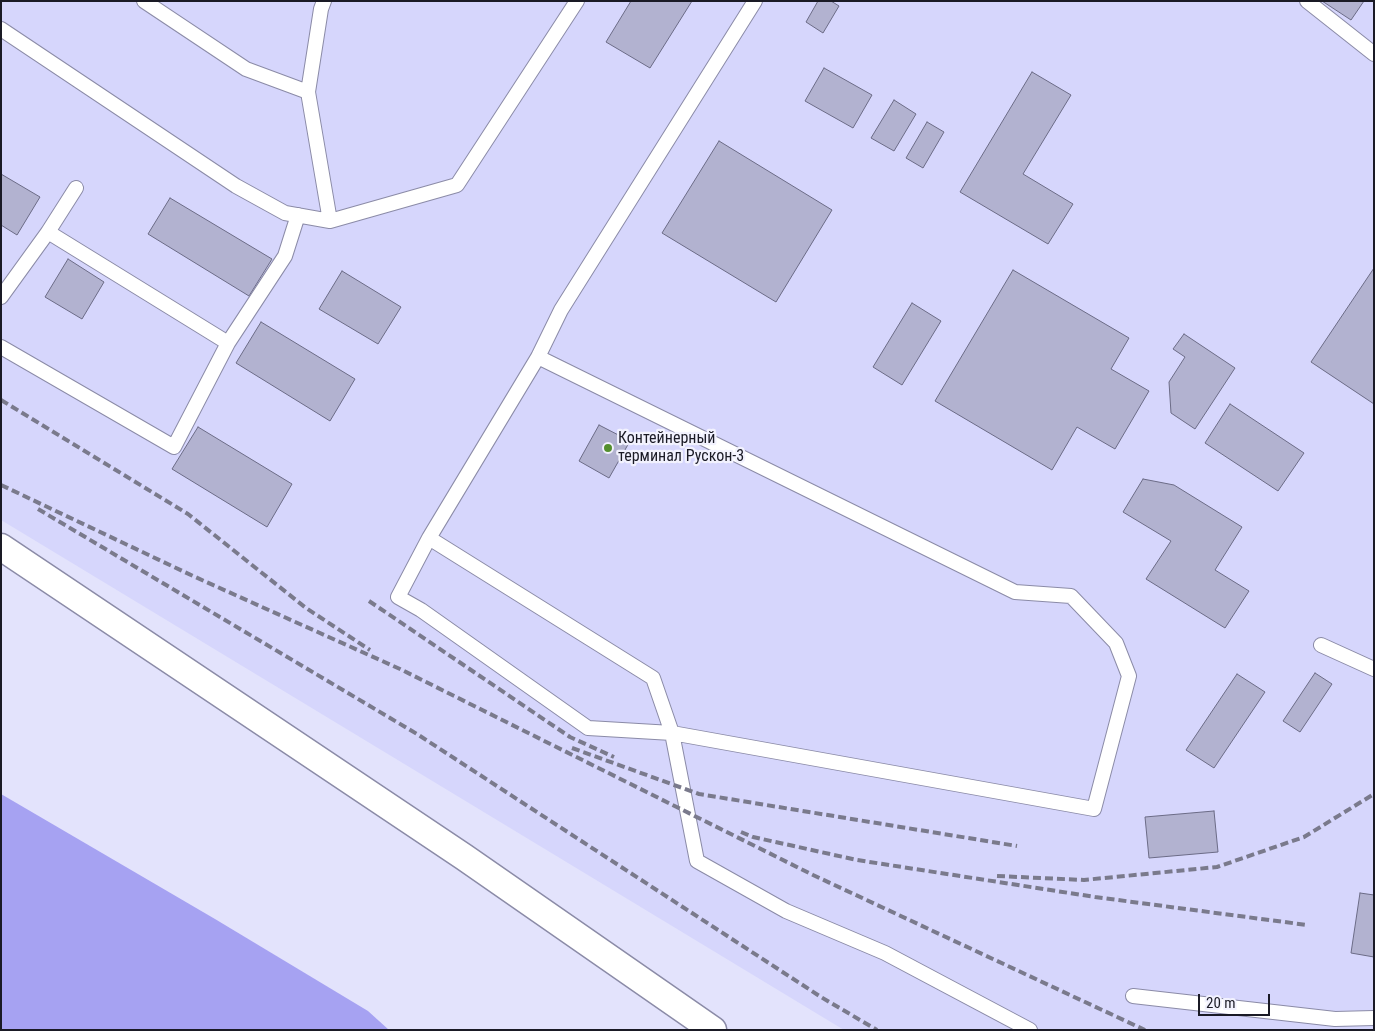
<!DOCTYPE html>
<html>
<head>
<meta charset="utf-8">
<style>
	body { margin:0 }
	#map { position:relative; width:1375px; height:1031px; overflow:hidden; background:#e3e3fc; font-family:"Roboto Condensed",sans-serif }
	canvas { display:block }
	.frame { position:absolute; inset:0; border:2px solid #1a1a25; pointer-events:none }
	.scale { position:absolute; left:1198px; top:994px; width:72px; height:22px; box-sizing:border-box; border:2px solid #1a1a25; border-top:0; padding-left:6px; font-size:15px; line-height:18px; white-space:nowrap; color:#1a1a25; -webkit-text-stroke:4px #f2f2fe; paint-order:stroke }
</style>
</head>
<body>
<div id="map">
<canvas width="1375" height="1031"></canvas>
<div class="frame"></div>
<div class="scale">20 m</div>
</div>
<script>
const ctx = document.querySelector('canvas').getContext('2d');
ctx.lineJoin = 'round';
function paint(path, color) {
  ctx.fillStyle = color;
  ctx.fill(path, 'evenodd');
}
function toPath(rows) {
  const path = new Path2D();
  for (const r of rows) {
    path.moveTo(r[0], r[1]);
    for (let i = 2; i < r.length; i += 2) path.lineTo(r[i], r[i + 1]);
  }
  return path;
}
function strokePath(path, color, width, dash) {
  ctx.strokeStyle = color;
  ctx.lineWidth = width;
  ctx.lineCap = dash ? 'butt' : 'round';
  ctx.setLineDash(dash || []);
  ctx.stroke(path);
}
function write(font, color, halo, rows, align = 'center') {
  ctx.font = font + ' "Roboto Condensed",sans-serif';
  ctx.lineWidth = 4.5;
  ctx.setLineDash([]);
  ctx.textBaseline = 'middle';
  ctx.strokeStyle = halo;
  ctx.fillStyle = color;
  for (const [text, x, y, turn = 0] of rows) {
    ctx.save();
    ctx.translate(x, y);
    ctx.rotate((+turn || 0) * Math.PI / 180);
    ctx.textAlign = isNaN(turn) ? turn : align;
    if (halo) ctx.strokeText(text, 0, 0);
    ctx.fillText(text, 0, 0);
    ctx.restore();
  }
}
paint(toPath([
	[1,1,1374,1,1374,1030,844,1030,1,520]
]), '#d6d6fc');
paint(toPath([
	[1,794,215,919,368,1011,389,1030,1,1030]
]), '#a6a2f2');
const building = toPath([
	[631,1,692,1,650,68,606,42,631,1],
	[818,1,831,1,839,6,823,33,806,22,818,1],
	[1322,1,1364,1,1351,20,1322,1],
	[824,68,872,95,853,128,805,101,824,68],
	[1032,72,1071,95,1023,174,1073,204,1048,244,960,192,1032,72],
	[894,100,916,114,894,151,871,138,894,100],
	[927,122,944,132,923,168,906,158,927,122],
	[719,141,832,210,776,302,662,233,719,141],
	[1,174,40,197,17,235,1,225,1,174],
	[170,198,272,259,249,296,148,234,170,198],
	[68,259,104,282,82,319,45,297,68,259],
	[1374,268,1374,404,1311,362,1374,268],
	[1013,270,1129,338,1111,369,1149,391,1115,449,1077,427,1052,470,935,401,1013,270],
	[342,271,401,307,378,344,319,309,342,271],
	[912,303,941,321,902,385,873,367,912,303],
	[261,322,355,379,330,421,236,363,261,322],
	[1184,334,1235,368,1195,429,1171,413,1169,382,1185,357,1173,349,1184,334],
	[1230,404,1304,453,1278,491,1205,443,1230,404],
	[599,425,630,441,609,478,579,461,599,425],
	[198,427,292,484,267,527,172,469,198,427],
	[1143,479,1174,485,1242,527,1215,570,1249,591,1225,628,1146,579,1171,541,1123,512,1143,479],
	[1315,673,1332,684,1300,732,1283,721,1315,673],
	[1237,674,1265,692,1214,768,1186,750,1237,674],
	[1214,811,1218,852,1149,858,1145,817,1214,811],
	[1360,893,1374,895,1374,957,1351,953,1360,893]
]);
paint(building, '#b2b2d0');
strokePath(building, '#6c6c87', 1);
const lane = toPath([
	[144,1,246,69,308,92,330,221],
	[1307,1,1374,54],
	[1,29,236,186,285,213,330,221,457,185,577,1],
	[308,92,321,9,324,1],
	[48,232,228,343],
	[1,297,48,232,76,188],
	[1,347,174,447,228,343,285,256,298,215],
	[538,357,1015,592,1071,596,1116,643,1129,676,1094,809,672,733,588,728,421,610,398,597,429,538,538,357,561,310,755,1],
	[429,538,653,678,672,733,697,861,786,911,885,953,1030,1030],
	[1321,645,1374,669],
	[1133,996,1335,1019,1374,1018]
]);
const street = toPath([
	[1,547,464,857,713,1030]
]);
strokePath(lane, '#8b8ba7', 16);
strokePath(street, '#8b8ba7', 29);
strokePath(lane, '#fff', 14);
strokePath(street, '#fff', 26);
strokePath(toPath([
	[1,400,188,514,306,608,370,650],
	[1,485,193,576,400,669,813,875,1145,1030],
	[38,509,417,734,821,997,877,1030],
	[369,601,570,737,614,757],
	[572,748,699,794,1017,846],
	[741,832,753,837,857,860,1095,897,1307,925],
	[997,876,1084,880,1217,867,1304,837,1374,794]
]), '#7a7a8c', 4, [8, 4]);
for (const [x, y, r, color] of [
	[608,448,5,"#548f2e"]
]) {
  const dot = new Path2D();
  dot.arc(x, y, r, 0, 2 * Math.PI);
  ctx.fillStyle = color;
  ctx.fill(dot);
  strokePath(dot, '#f2f2fe', 2);
}
write('16px', '#1a1a25', '#f2f2fe', [
	["Контейнерный",618,439],
	["терминал Рускон-3",618,457]
], 'left');
</script>
</body>
</html>
